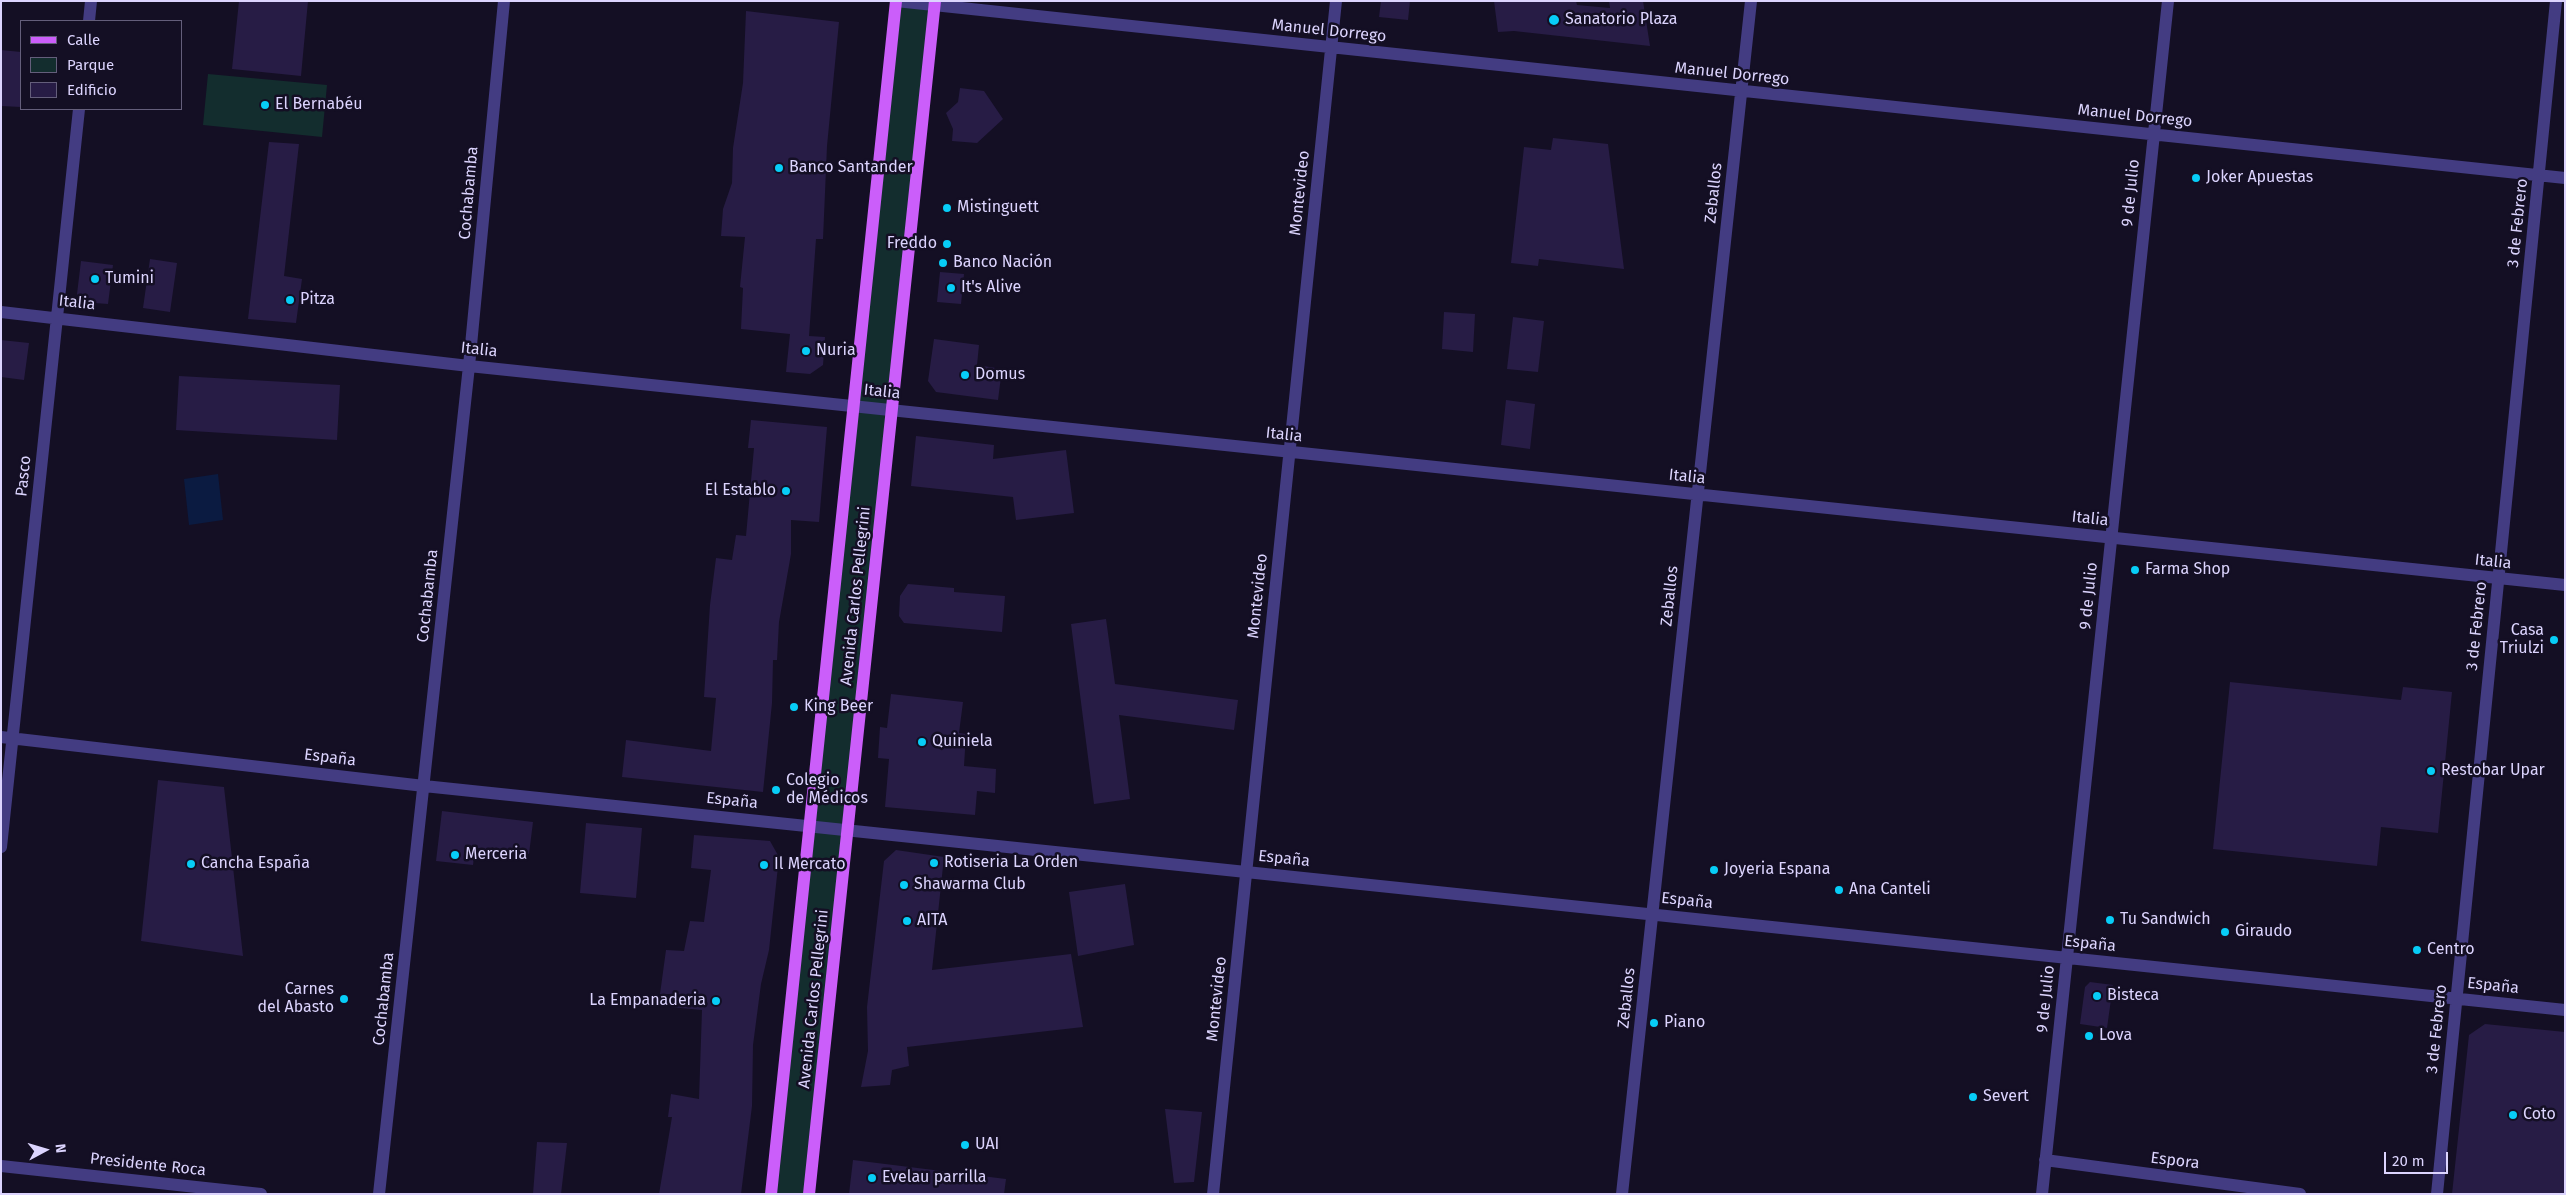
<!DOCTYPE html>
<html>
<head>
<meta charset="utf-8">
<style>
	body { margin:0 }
	#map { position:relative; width:2566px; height:1195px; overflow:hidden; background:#140f24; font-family:"Fira Sans",sans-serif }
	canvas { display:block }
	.frame { position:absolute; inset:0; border:2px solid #dcd4fe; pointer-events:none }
	.legend { position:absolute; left:20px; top:20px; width:162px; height:90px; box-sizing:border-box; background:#140f24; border:1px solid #645e7b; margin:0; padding:6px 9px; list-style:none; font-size:15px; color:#dcd4fe }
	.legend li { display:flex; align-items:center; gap:10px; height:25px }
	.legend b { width:25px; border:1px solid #645e7b }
	.north { position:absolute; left:20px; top:1125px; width:50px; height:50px; -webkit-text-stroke:4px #140f24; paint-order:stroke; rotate:84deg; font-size:14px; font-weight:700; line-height:20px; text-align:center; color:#dcd4fe }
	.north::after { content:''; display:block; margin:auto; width:18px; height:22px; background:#dcd4fe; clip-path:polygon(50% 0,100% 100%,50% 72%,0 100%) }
	.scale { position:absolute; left:2384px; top:1152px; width:64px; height:22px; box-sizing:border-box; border:2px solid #dcd4fe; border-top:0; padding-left:6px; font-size:15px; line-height:18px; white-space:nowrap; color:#dcd4fe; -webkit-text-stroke:4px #140f24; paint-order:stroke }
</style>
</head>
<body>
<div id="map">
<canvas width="2566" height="1195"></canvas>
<div class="frame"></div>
<ul class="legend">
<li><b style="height:6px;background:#cb5efa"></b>Calle</li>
<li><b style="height:14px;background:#132d2e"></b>Parque</li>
<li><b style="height:14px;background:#271c45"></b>Edificio</li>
</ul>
<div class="north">N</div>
<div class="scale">20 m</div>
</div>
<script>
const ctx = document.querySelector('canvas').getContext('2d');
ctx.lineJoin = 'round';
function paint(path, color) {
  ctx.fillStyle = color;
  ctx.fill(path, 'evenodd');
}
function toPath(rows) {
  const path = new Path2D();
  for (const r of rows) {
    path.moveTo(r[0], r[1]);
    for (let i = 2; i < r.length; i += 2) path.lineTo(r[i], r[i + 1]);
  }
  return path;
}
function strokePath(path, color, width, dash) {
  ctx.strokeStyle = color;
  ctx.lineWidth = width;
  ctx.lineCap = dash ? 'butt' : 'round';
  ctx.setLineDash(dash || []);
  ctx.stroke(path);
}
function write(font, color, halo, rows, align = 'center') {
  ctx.font = font + ' "Fira Sans",sans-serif';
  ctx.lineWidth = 5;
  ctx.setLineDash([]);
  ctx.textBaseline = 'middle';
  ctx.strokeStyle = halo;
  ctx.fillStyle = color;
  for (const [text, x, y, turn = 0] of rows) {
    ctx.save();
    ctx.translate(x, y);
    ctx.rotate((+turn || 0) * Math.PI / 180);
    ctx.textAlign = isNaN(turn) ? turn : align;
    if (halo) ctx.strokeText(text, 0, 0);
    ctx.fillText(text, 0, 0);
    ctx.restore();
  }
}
paint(toPath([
	[896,1,935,1,809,1194,771,1194],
	[208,74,327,85,322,137,203,125]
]), '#132d2e');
paint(toPath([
	[218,474,223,520,189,525,184,479]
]), '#0b1b41');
paint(toPath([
	[239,1,308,1,301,76,232,69],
	[1381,1,1410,1,1408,20,1379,17],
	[1494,1,1576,1,1577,5,1610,8,1609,1,1643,1,1650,46,1514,31,1498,32],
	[746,11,839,22,827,146,823,239,816,239,809,336,825,337,823,365,810,374,786,372,790,334,741,329,743,288,740,287,745,237,721,236,723,209,732,183,733,148,743,83],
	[1,50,21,52,21,107,1,106],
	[960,88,984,91,1003,119,977,143,952,141,953,129,946,113,958,102],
	[1553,138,1608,144,1624,269,1539,259,1538,266,1511,263,1524,147,1551,150],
	[269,142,299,144,284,276,302,279,296,323,248,319],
	[150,259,177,263,170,312,143,308],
	[81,261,113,265,108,304,82,302,77,294],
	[940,272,964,274,961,304,937,302],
	[1444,312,1475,314,1473,352,1442,349],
	[1513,317,1544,321,1538,372,1507,369],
	[934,339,979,345,977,365,1002,369,998,400,936,392,928,381],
	[1,340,29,343,24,380,1,377],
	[179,376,340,385,337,440,176,430],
	[1506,400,1535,404,1530,449,1501,445],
	[751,420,827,427,819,522,791,520,791,554,779,622,777,660,773,660,772,703,763,792,622,777,626,740,711,751,716,698,704,697,710,605,716,558,732,560,736,535,746,536,754,448,748,448],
	[916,436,994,445,993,459,1066,450,1074,513,1016,520,1013,497,911,486],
	[908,584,954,588,954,592,1005,596,1002,632,904,623,899,616,900,596],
	[1106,619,1115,684,1238,700,1234,730,1119,715,1130,799,1094,804,1071,624],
	[2230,682,2401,700,2403,687,2452,692,2438,833,2381,827,2377,866,2213,849],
	[891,694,963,702,959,733,966,734,964,766,996,769,995,793,977,791,975,815,885,807,889,759,878,758,880,727,887,728],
	[158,780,224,787,243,956,141,941],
	[442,811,533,822,529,854,475,848,473,865,436,861],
	[586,823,642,828,636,898,580,893],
	[694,835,770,841,779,857,769,950,761,984,753,1045,752,1106,741,1194,659,1194,672,1117,668,1117,671,1094,699,1099,702,1010,670,1007,674,994,660,994,666,950,684,951,690,921,704,922,711,870,691,868],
	[896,850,944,857,932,970,1071,954,1083,1027,907,1047,909,1066,892,1070,890,1085,861,1087,868,1051,867,1007,884,861],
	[1125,884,1134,945,1078,956,1069,892],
	[2090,982,2113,985,2107,1028,2080,1024,2085,987],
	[2485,1024,2565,1032,2565,1194,2452,1194,2469,1035],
	[1165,1109,1202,1112,1194,1182,1174,1183],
	[537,1142,567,1143,561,1194,533,1194],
	[853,1160,1006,1179,1004,1194,849,1194]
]), '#271c45');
strokePath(toPath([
	[896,1,2565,178],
	[89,21,91,1],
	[1,312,469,366,2565,585],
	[1,737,424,786,2565,1010],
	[1,847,79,109],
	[2045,1160,2300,1194],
	[1,1166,261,1194],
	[379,1194,469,366,504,1],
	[1213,1194,1336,1],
	[1622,1194,1751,1],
	[2042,1194,2168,1],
	[2437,1194,2556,1]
]), '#433c82', 12);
strokePath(toPath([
	[771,1194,896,1],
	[809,1194,935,1]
]), '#cb5efa', 12);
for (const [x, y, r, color] of [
	[1554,20,6,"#07cdf7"],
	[265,105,5,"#07cdf7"],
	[779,168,5,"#07cdf7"],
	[2196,178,5,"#07cdf7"],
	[947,208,5,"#07cdf7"],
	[947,244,5,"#07cdf7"],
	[943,263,5,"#07cdf7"],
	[95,279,5,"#07cdf7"],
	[951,288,5,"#07cdf7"],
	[290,300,5,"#07cdf7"],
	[806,351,5,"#07cdf7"],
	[965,375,5,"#07cdf7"],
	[786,491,5,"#07cdf7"],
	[2135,570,5,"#07cdf7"],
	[2554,640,5,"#07cdf7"],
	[794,707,5,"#07cdf7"],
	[922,742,5,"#07cdf7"],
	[2431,771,5,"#07cdf7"],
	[776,790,5,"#07cdf7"],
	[455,855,5,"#07cdf7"],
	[934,863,5,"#07cdf7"],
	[191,864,5,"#07cdf7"],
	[764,865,5,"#07cdf7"],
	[1714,870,5,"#07cdf7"],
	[904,885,5,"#07cdf7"],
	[1839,890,5,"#07cdf7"],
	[2110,920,5,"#07cdf7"],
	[907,921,5,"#07cdf7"],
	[2225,932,5,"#07cdf7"],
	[2417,950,5,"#07cdf7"],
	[2097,996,5,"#07cdf7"],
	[344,999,5,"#07cdf7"],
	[716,1001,5,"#07cdf7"],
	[1654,1023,5,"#07cdf7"],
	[2089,1036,5,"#07cdf7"],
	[1973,1097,5,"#07cdf7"],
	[2513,1115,5,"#07cdf7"],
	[965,1145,5,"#07cdf7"],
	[872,1178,5,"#07cdf7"]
]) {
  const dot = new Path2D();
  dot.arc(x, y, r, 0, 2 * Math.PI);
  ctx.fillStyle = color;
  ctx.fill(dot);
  strokePath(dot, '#140f24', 2);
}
write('16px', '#dcd4fe', '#140f24', [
	["Sanatorio Plaza",1565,20],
	["El Bernabéu",275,105],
	["Banco Santander",789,168],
	["Joker Apuestas",2206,178],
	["Mistinguett",957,208],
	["Freddo",937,244,"right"],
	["Banco Nación",953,263],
	["Tumini",105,279],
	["It's Alive",961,288],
	["Pitza",300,300],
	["Nuria",816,351],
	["Domus",975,375],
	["El Establo",776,491,"right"],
	["Farma Shop",2145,570],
	["Casa",2544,631,"right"],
	["Triulzi",2544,649,"right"],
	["King Beer",804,707],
	["Quiniela",932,742],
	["Restobar Upar",2441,771],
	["Colegio",786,781],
	["de Médicos",786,799],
	["Merceria",465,855],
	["Rotiseria La Orden",944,863],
	["Cancha España",201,864],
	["Il Mercato",774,865],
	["Joyeria Espana",1724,870],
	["Shawarma Club",914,885],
	["Ana Canteli",1849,890],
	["Tu Sandwich",2120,920],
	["AITA",917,921],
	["Giraudo",2235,932],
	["Centro",2427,950],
	["Carnes",334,990,"right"],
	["del Abasto",334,1008,"right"],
	["Bisteca",2107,996],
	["La Empanaderia",706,1001,"right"],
	["Piano",1664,1023],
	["Lova",2099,1036],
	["Severt",1983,1097],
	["Coto",2523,1115],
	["UAI",975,1145],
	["Evelau parrilla",882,1178]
], 'left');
write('16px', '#dcd4fe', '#140f24', [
	["Manuel Dorrego",1329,31,6],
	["Manuel Dorrego",1732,74,6],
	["Manuel Dorrego",2135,116,6],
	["Cochabamba",469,193,-85],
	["Montevideo",1300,193,-84],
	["Zeballos",1714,193,-84],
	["9 de Julio",2131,193,-84],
	["3 de Febrero",2518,223,-84],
	["Italia",77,303,6],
	["Italia",479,350,6],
	["Italia",882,392,6],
	["Italia",1284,435,6],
	["Pasco",24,476,-84],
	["Italia",1687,477,6],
	["Italia",2090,519,6],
	["Italia",2493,562,6],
	["Cochabamba",428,596,-84],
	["Avenida Carlos Pellegrini",856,596,-84],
	["Montevideo",1258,596,-84],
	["Zeballos",1670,596,-84],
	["9 de Julio",2089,596,-84],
	["3 de Febrero",2477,626,-84],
	["España",330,758,7],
	["España",732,801,6],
	["España",1284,859,6],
	["España",1687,901,6],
	["España",2090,944,6],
	["España",2493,986,6],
	["Zeballos",1627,998,-84],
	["Cochabamba",384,999,-84],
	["Avenida Carlos Pellegrini",814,999,-84],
	["Montevideo",1217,999,-84],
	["9 de Julio",2046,999,-84],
	["3 de Febrero",2437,1029,-84],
	["Espora",2175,1161,7],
	["Presidente Roca",148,1165,6]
]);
</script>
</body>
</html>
